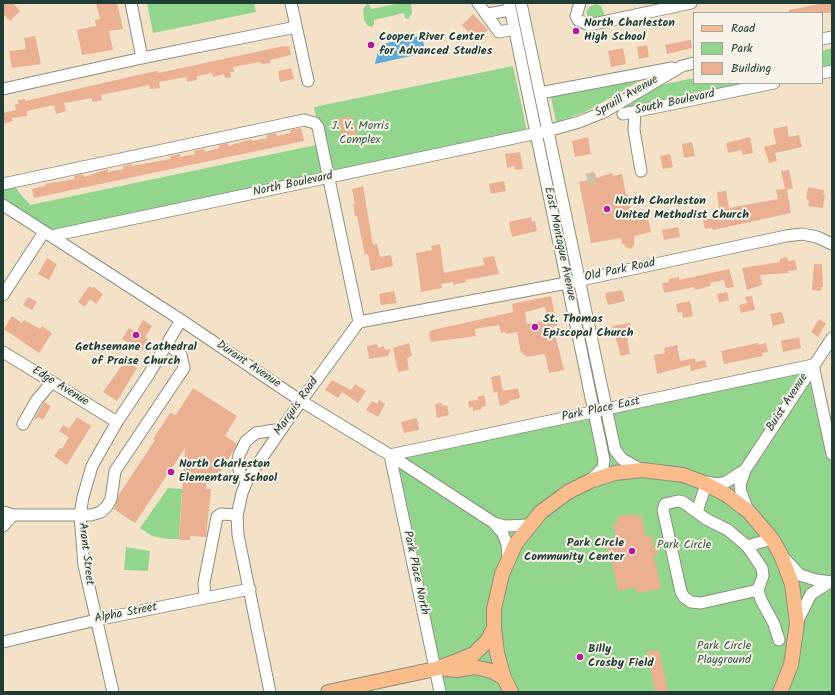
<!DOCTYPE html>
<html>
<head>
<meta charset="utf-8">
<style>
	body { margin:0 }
	#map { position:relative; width:835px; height:695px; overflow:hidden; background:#f4e2c8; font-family:Kalam,sans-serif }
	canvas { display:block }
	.frame { position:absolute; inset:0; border:4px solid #1f3d34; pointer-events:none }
	.legend { position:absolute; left:693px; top:12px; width:130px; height:72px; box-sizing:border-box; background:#f7f3e8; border:1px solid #a1aaa0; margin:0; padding:5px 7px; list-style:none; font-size:12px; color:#1f3d34 }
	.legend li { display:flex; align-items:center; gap:8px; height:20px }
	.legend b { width:20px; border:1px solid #a1aaa0 }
</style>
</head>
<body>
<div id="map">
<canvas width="835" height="695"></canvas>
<div class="frame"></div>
<ul class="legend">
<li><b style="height:5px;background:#f9bc8a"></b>Road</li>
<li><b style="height:11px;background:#92d68e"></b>Park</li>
<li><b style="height:11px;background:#ebaf91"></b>Building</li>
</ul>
</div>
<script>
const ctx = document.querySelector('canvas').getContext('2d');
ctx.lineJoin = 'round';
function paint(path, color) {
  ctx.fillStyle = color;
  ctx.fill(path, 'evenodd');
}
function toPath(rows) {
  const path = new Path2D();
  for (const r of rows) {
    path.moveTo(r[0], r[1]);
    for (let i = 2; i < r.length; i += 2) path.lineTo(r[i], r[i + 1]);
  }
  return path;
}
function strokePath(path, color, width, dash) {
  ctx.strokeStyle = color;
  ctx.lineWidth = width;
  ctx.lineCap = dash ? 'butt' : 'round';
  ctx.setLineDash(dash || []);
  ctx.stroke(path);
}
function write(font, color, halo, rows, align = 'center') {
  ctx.font = font + ' Kalam,sans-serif';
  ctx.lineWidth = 4;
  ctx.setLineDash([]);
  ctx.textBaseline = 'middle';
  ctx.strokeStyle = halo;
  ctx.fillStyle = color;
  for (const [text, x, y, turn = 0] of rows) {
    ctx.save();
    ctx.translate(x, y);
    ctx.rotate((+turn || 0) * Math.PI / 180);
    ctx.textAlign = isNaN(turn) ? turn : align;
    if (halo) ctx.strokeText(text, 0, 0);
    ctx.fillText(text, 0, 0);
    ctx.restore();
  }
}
paint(toPath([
	[147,3,254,3,256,12,153,33],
	[401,3,411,3,412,13,408,19,405,18,404,13,374,20,374,24,372,27,368,26,364,20,363,9,367,4,370,5,371,9],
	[596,4,601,6,606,18,591,21,587,15,586,11,591,6],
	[832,48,832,68,822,70,822,51],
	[513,66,528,136,329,177,314,107],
	[650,75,585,112,556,122,551,97],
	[694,78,694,83,760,83,623,114,621,109,661,85],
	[316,145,322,169,321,172,316,175,55,230,48,228,3,199,3,187,14,186,30,205],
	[813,365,832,455,832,692,440,692,390,455,501,437,586,420],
	[168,488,182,489,179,539,167,539,152,536,140,528],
	[126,547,150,551,148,571,124,570]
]), '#92d68e');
paint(toPath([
	[419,36,423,38,424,45,424,50,420,54,375,64,378,51,384,44,408,37]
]), '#62abd9');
paint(toPath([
	[3,3,13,3,20,11,10,21,3,14],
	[96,3,117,3,123,29,109,31,113,50,82,55,77,30,96,26,95,20,100,19],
	[824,3,832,3,832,13,789,13,789,10],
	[473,14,488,30,477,41,462,25],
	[35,36,41,64,12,68,9,51,26,49,24,38],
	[689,40,691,40,692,48,667,54,665,45],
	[647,45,649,57,639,59,637,47],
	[284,46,285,47,289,46,291,55,270,60,270,63,261,64,260,62,233,67,234,72,230,72,231,77,225,78,224,74,213,77,212,73,197,76,197,80,187,82,186,77,159,82,160,88,150,89,149,85,101,95,102,100,92,102,92,98,64,103,66,111,56,114,54,105,27,111,27,116,12,118,13,121,3,124,3,113,16,110,15,104,19,104,18,100,25,99,25,101,151,72,157,71,158,73],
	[623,48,626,64,611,67,608,51],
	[291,68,294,79,280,82,278,71],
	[352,116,357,136,343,139,338,119],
	[787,126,789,137,799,135,802,147,775,153,777,161,769,163,764,147,776,144,773,129],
	[301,128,304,141,34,198,32,189,45,186,45,184,75,179,74,176,83,174,84,177,108,169,108,172,123,169,123,166,132,164,132,166,165,160,171,159,170,156,180,154,180,157,195,154,194,151,204,149,205,152,219,148,219,145,228,143,228,146,252,139,252,141,267,138,266,135,270,134,276,133,277,136,291,133,290,130],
	[374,136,375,143,361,146,360,139],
	[588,137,591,154,575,157,572,141],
	[750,137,753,153,743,155,741,150,728,153,726,143],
	[692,142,695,156,684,158,682,144],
	[520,152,523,169,515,170,514,166,507,168,505,154],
	[670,154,673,167,663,169,660,156],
	[789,170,793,188,787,190,791,213,713,230,712,228,705,229,703,220,720,217,717,192,726,191,729,208,778,199,776,190,785,189,781,171],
	[595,173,596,178,612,173,613,176,622,174,626,195,628,194,632,218,647,215,651,232,634,236,634,245,631,249,625,247,624,244,622,244,621,238,591,243,579,182,588,180,587,175],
	[504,181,506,191,491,194,489,184],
	[363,186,373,245,377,244,380,257,391,255,393,266,371,271,368,254,365,255,357,216,355,216,353,204,355,204,352,189],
	[808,187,824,190,823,195,825,195,823,208,808,206,809,200,806,199],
	[531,217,532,222,535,221,537,231,512,237,509,222],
	[678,227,680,237,664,240,662,230],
	[440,244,444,273,484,265,483,258,494,256,499,274,465,280,466,282,453,285,453,282,441,284,442,288,421,292,416,253,432,250,431,246],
	[787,257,788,261,795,260,797,270,788,271,789,273,760,275,762,285,747,290,742,268,780,262,780,259],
	[47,258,57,264,49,280,38,274],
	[814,264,822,264,823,287,821,287,821,291,812,290],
	[729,269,734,287,726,288,724,280,710,283,711,286,695,290,694,287,664,293,662,283,669,282,669,279,679,277,679,280,684,279],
	[89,286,92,288,94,287,103,294,96,304,90,299,85,307,78,302],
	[622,290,625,301,608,305,605,293],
	[394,291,397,303,381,305,379,294],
	[727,292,729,300,719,303,717,294],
	[551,296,557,326,553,326,564,370,549,373,545,354,527,357,526,355,524,356,523,353,521,353,517,332,506,334,505,332,501,333,499,325,475,329,476,336,431,342,429,332,433,330,513,312,512,304],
	[545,307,548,320,527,324,525,312],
	[752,296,755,310,741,313,739,305,747,303,745,297],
	[28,297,37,302,32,310,23,305],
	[690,301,693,316,683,318,682,312,678,313,676,304],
	[782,312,785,323,773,326,770,314],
	[12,316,22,323,24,320,40,329,42,326,52,333,39,353,4,329],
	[819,319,826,323,818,337,811,332],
	[143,320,152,326,145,337,149,340,142,351,122,339,129,328,136,332],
	[630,323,632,335,627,336,630,354,621,356,612,326],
	[799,337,801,348,783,352,781,341],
	[409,343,412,356,407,358,409,370,398,372,393,348],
	[758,343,758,345,766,343,768,352,762,353,763,356,724,364,721,351],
	[377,344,378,348,384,346,385,350,391,349,388,356,369,359,367,346],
	[677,345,680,361,695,358,696,362,705,360,707,367,691,371,690,365,657,374,654,355,665,353,664,348],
	[125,361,137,368,117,401,103,392],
	[500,375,503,391,518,388,520,398,509,401,509,403,500,406,497,392,494,393,491,377],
	[332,380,351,390,355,384,366,391,358,403,342,392,338,398,325,390],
	[193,388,237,416,225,436,237,444,219,475,207,474,206,489,211,489,206,537,190,536,190,540,179,540,185,448,135,523,114,509,118,496,155,440,153,439,170,413,176,415],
	[484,395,486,406,481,407,482,409,473,411,473,407,469,408,468,401,478,400,477,397],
	[379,400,385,404,378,417,366,410,372,401,377,404],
	[44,402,51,406,43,420,38,417,35,420,34,419],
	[442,403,443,406,447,405,449,415,437,418,435,404],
	[77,417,91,426,67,465,54,456,60,448,62,449,69,437,59,431,63,425,69,429],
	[417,418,419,430,404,433,401,422],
	[633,514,634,517,641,515,646,537,652,535,654,548,657,547,658,555,654,556,661,589,637,593,635,587,618,591,611,559,609,559,606,546,617,544,613,523,618,522,617,518,619,516],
	[659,650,668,692,655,692,647,652]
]), '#ebaf91');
strokePath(toPath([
	[587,179,595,177]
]), '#c9c1aa', 11, [11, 5.5]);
const minor = toPath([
	[131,3,142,58],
	[291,3,308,81],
	[478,3,499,32,514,29],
	[509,3,604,460,603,468,590,481],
	[521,3,615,450,622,459,642,470],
	[580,3,576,16,578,20,589,25,691,3],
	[488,14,510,10],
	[822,39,832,37],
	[822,73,832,71],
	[3,89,142,58,296,27],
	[540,93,672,68],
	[635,111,634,130,641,171],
	[623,114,774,83],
	[3,184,304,120,315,123,318,127,359,322,301,401,248,478,242,493,237,516,238,535,270,692],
	[3,205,181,320,301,401,390,455,494,523,502,532,507,544,508,557],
	[51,236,547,131,579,122,604,112,682,66,694,63],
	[3,295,44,232],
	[359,322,567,283,786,236,802,234,817,237,832,244],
	[3,352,117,422],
	[23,424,36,401,52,382],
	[247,480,241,475,238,466,239,455,246,441,256,433,282,429],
	[706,482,717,484,726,482,745,470],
	[748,511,741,492,740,485,745,470,832,338],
	[3,512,13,515,91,515,101,512,107,506,111,499,115,471,184,368,181,355,167,344],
	[697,512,706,484],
	[494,523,505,526,529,525],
	[3,526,13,515],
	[747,546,772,539],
	[784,558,800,575,816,580,832,582],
	[758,590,701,603,691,602,684,597,681,592,663,510,665,504,678,501,683,502,706,519,728,530,747,546,762,568,763,576,758,590,761,600,774,624,779,640],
	[205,598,204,583,217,517,221,514,237,515],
	[797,622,811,594,830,582],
	[3,642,96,620,250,589],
	[113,692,84,565,80,515,83,497,92,466,117,422,149,374,181,320],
	[440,692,390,455,813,365,832,454]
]);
const major = toPath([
	[445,669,457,670,474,667,492,671,504,678],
	[328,692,435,669,457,661,474,654,487,641,494,628],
	[511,692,504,678,497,653,494,628,494,609,502,574,516,543,541,512,568,492,590,481,615,473,642,470,683,475,702,482,727,495,749,512,772,539,781,555,792,584,797,623,791,665,780,692]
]);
strokePath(minor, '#8a907e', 13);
strokePath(major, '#8a907e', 16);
strokePath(minor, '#fff', 11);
strokePath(major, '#f9bc8a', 14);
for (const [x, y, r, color] of [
	[576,31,4,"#b5179e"],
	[371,45,4,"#b5179e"],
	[607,209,4,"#b5179e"],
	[535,327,4,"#b5179e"],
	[136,335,4,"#b5179e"],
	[171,472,4,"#b5179e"],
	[632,551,4,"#b5179e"],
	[580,657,4,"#b5179e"]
]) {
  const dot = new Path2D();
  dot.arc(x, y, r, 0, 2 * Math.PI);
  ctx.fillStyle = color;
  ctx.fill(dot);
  strokePath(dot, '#f7f3e8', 1.5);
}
write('bold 12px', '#1f3d34', '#f7f3e8', [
	["North Charleston",584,24],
	["High School",584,38],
	["Cooper River Center",379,38],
	["for Advanced Studies",379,52],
	["North Charleston",615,202],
	["United Methodist Church",615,216],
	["St. Thomas",543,320],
	["Episcopal Church",543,334],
	["Gethsemane Cathedral",136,348,"center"],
	["of Praise Church",136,362,"center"],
	["North Charleston",179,465],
	["Elementary School",179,479],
	["Park Circle",624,544,"right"],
	["Community Center",624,558,"right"],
	["Billy",588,650],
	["Crosby Field",588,664]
], 'left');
write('12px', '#1f3d34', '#f7f3e8', [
	["Spruill Avenue",627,97,-30],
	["South Boulevard",675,103,-12],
	["North Boulevard",293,185,-12],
	["East Montague Avenue",559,244,78],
	["Old Park Road",620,271,-12],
	["Durant Avenue",248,365,34],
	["Edge Avenue",60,387,32],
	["Buist Avenue",788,403,-57],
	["Marquis Road",297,407,-55],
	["Park Place East",601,410,-12],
	["Arant Street",85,554,83],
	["Park Place North",415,573,78],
	["Alpha Street",126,614,-11]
]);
write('12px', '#365c46', '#f7f3e8', [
	["J. V. Morris",360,127],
	["Complex",360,141],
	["Park Circle",684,546],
	["Park Circle",724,647],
	["Playground",724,661]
]);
</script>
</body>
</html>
